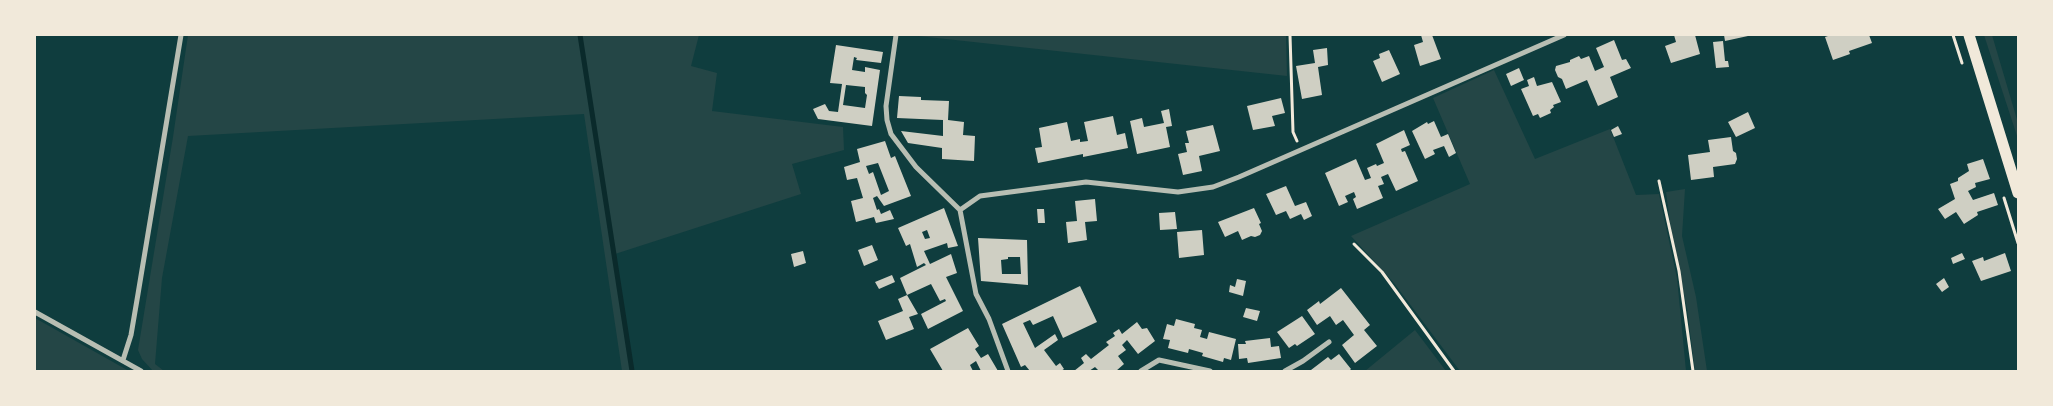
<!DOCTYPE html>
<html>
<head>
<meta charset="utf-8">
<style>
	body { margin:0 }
	#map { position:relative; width:2053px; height:406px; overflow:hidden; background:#0f3d3e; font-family:Roboto,sans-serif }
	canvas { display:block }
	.frame { position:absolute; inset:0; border:36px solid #f1e9da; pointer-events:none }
</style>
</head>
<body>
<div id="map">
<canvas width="2053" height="406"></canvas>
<div class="frame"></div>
</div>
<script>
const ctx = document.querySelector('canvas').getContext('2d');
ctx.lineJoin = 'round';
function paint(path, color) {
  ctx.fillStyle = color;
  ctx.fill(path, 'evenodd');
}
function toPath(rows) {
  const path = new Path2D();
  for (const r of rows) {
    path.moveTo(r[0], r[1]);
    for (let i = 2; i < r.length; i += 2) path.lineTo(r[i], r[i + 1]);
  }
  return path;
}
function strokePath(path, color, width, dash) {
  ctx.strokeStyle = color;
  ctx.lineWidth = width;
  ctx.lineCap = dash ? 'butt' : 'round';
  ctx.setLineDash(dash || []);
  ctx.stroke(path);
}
paint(toPath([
	[188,35,699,35,691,66,717,73,712,111,843,127,844,150,792,164,801,194,615,254,633,371,622,371,584,114,188,136,162,278,155,364,164,371,153,371,142,359,138,350,173,137],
	[909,35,1286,35,1287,76],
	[1984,35,1992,35,2018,123,2018,139],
	[1494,70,1535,159,1610,129,1636,195,1659,194,1677,278,1686,371,1460,371,1394,283,1351,236,1470,184,1433,98],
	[1685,189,1682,236,1696,297,1707,371,1695,371,1687,308,1672,238,1666,192],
	[35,318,58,331,129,371,35,371],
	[1415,330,1446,371,1365,371]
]), '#244646');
strokePath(toPath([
	[580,35,632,371]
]), '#0a2a2b', 5);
paint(toPath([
	[1421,35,1432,35,1441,59,1420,66,1414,45,1423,42],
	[1674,35,1695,35,1700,54,1671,63,1665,46,1676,42],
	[1724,35,1748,35,1748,36,1725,41],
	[1831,35,1869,35,1872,43,1849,51,1850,54,1833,60,1825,37],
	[1614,40,1622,60,1626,59,1631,68,1610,77,1618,97,1598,106,1587,80,1566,89,1562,79,1558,77,1555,70,1556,66,1570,62,1570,60,1579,56,1581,59,1589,56,1595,71,1604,67,1596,48],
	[1723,41,1725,61,1728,61,1729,67,1716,68,1713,42],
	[836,45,883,52,881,63,856,60,857,58,854,57,852,70,865,72,865,67,880,70,872,126,818,119,813,109,825,104,829,111,838,112,842,84,830,83],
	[846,85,865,87,865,93,867,95,865,108,843,105],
	[1327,48,1328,65,1318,67,1322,95,1302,99,1296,66,1315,63,1313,50],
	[1389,50,1400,74,1382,82,1373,61,1380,58,1379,54],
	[1519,68,1524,80,1511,86,1506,74],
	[1534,77,1537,86,1552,82,1561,102,1553,105,1554,107,1550,110,1551,113,1540,118,1538,114,1533,116,1521,89,1529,86,1527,80],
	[899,96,921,97,921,100,949,101,948,120,964,122,963,135,975,136,974,161,942,159,942,148,908,143,901,131,943,136,943,120,897,118],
	[1281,98,1285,113,1272,116,1275,126,1253,130,1247,106],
	[1169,109,1172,126,1166,127,1170,147,1137,154,1130,121,1142,118,1144,127,1164,123,1161,111],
	[1748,112,1755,128,1736,137,1728,122],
	[1113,116,1117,135,1125,133,1128,148,1083,157,1083,154,1038,163,1035,148,1042,147,1039,128,1067,122,1071,141,1080,139,1080,142,1088,141,1084,122],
	[1434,121,1441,137,1448,134,1456,153,1449,157,1444,146,1433,150,1435,154,1425,159,1412,131,1427,122,1428,124],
	[1213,125,1220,151,1199,156,1202,171,1183,175,1178,154,1187,152,1185,143,1189,143,1186,131],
	[1618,126,1622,134,1614,137,1611,130],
	[1404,130,1410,145,1401,149,1402,152,1405,151,1418,181,1396,191,1388,174,1381,177,1384,184,1378,186,1383,198,1357,209,1353,199,1356,197,1354,192,1345,196,1348,202,1339,206,1325,173,1356,159,1365,180,1371,178,1367,168,1376,164,1377,166,1384,163,1376,144],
	[1731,137,1733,151,1736,153,1737,159,1735,164,1713,167,1714,177,1691,180,1688,155,1710,152,1708,140],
	[885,141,891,158,895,156,911,196,884,206,877,196,873,198,877,210,879,209,881,214,890,210,894,219,876,223,874,217,856,222,851,201,863,198,857,178,847,180,844,167,860,162,857,149],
	[878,163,889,191,881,195,873,172,869,174,866,166],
	[1983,159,1990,179,1975,183,1976,187,1968,191,1973,200,1994,193,1998,205,1977,212,1978,215,1964,224,1956,212,1945,219,1938,209,1955,199,1950,184,1958,181,1958,178,1969,171,1967,164],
	[1286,186,1295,206,1306,202,1312,216,1304,220,1301,214,1290,219,1286,211,1276,215,1266,194],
	[1095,199,1097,221,1085,222,1087,240,1068,243,1066,222,1077,221,1075,201],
	[944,208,958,246,948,248,947,243,924,251,930,264,951,254,957,273,946,277,963,311,928,329,921,314,946,301,945,299,940,301,931,284,907,295,918,314,909,317,914,329,886,340,878,321,903,311,898,299,907,295,900,278,926,265,924,263,917,267,910,244,906,246,898,228],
	[927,230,930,238,925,239,922,232],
	[1254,208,1261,223,1259,224,1262,231,1260,235,1255,237,1251,236,1242,240,1238,231,1225,237,1218,222],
	[1037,209,1044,209,1045,223,1038,223],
	[1175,212,1177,229,1160,230,1159,213],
	[1202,230,1204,255,1179,258,1177,232],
	[978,238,1027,240,1028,285,981,281],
	[1008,257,1020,257,1021,274,1002,274,1001,260,1008,259],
	[872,245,878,260,864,266,858,250],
	[803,251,806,263,794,267,791,254],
	[1962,253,1965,259,1953,264,1951,258],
	[2005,253,2011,271,1981,281,1972,261,1983,257,1984,261],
	[892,275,895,282,879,289,875,282],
	[1944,278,1949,287,1942,292,1936,284],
	[1237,279,1246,281,1243,296,1229,292,1230,285,1235,287],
	[1080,286,1097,322,1063,338,1053,316,1033,325,1030,320,1023,323,1035,348,1055,334,1058,340,1044,350,1056,366,1060,363,1064,369,1061,371,1030,371,1025,365,1021,367,1002,324],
	[1341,288,1370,325,1364,330,1377,346,1355,363,1342,345,1354,335,1343,320,1336,325,1330,316,1317,325,1307,310,1319,301,1320,304],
	[1246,308,1260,311,1257,321,1243,317],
	[1302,316,1315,334,1297,346,1295,344,1289,348,1277,332],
	[1176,319,1195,324,1194,328,1202,330,1200,337,1207,339,1209,332,1236,339,1231,360,1224,358,1223,362,1202,356,1203,353,1189,349,1188,353,1168,348,1170,340,1163,339,1167,324,1174,326],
	[1137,322,1142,329,1147,328,1155,341,1138,354,1127,340,1122,345,1126,350,1118,356,1124,364,1116,371,1099,371,1095,367,1089,371,1074,371,1084,363,1081,358,1086,354,1091,359,1109,345,1106,342,1115,336,1113,333,1119,329,1122,334],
	[968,328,979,346,975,349,981,358,988,354,998,371,981,371,976,361,970,365,973,371,943,371,930,349],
	[1270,338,1271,347,1279,346,1281,358,1248,363,1247,358,1239,359,1238,344,1246,344,1245,341],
	[1339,354,1351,369,1349,371,1311,370,1328,357,1331,360]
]), '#cfcfc3');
strokePath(toPath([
	[1290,35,1293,132,1297,141],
	[1953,35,1962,63],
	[1659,181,1679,271,1693,371],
	[2004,198,2018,243],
	[1354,244,1382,272,1454,371]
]), '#f1e9da', 3);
strokePath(toPath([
	[896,35,886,106,887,120,891,134,916,167,960,210,976,294,989,319,1008,371],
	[960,210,980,196,1086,182,1178,192,1213,187,1239,177,1564,35],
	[35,312,141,371],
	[123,360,131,335,138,294,181,35],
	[1141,371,1159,360,1210,371],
	[1285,371,1303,361,1329,342]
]), '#b8beb3', 5);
strokePath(toPath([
	[1969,35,2018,193]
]), '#f1e9da', 11);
</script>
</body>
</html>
